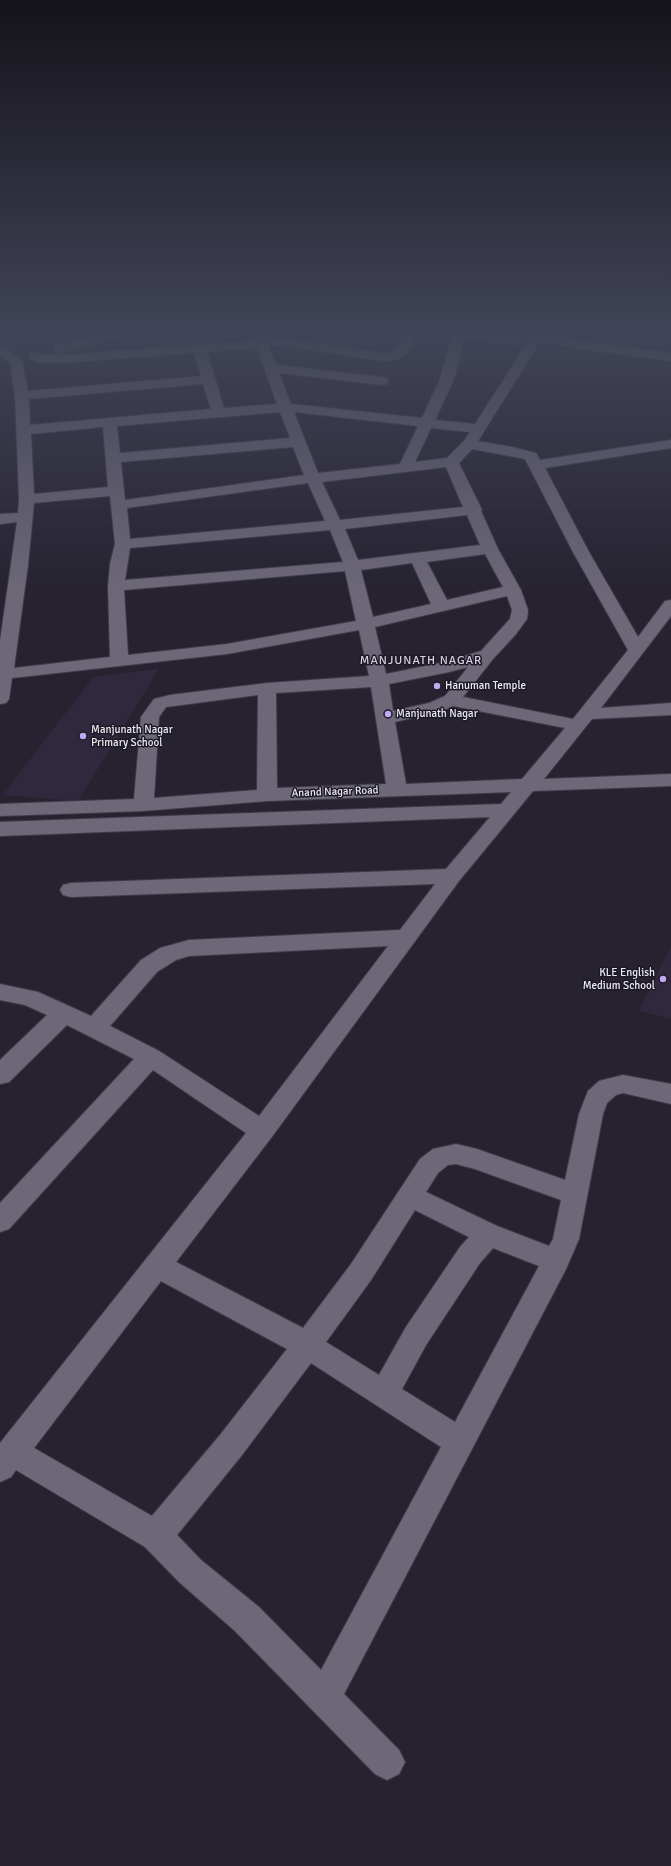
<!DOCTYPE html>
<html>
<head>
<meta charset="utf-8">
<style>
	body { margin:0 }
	canvas { display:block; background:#26222f }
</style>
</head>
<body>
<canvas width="671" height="1866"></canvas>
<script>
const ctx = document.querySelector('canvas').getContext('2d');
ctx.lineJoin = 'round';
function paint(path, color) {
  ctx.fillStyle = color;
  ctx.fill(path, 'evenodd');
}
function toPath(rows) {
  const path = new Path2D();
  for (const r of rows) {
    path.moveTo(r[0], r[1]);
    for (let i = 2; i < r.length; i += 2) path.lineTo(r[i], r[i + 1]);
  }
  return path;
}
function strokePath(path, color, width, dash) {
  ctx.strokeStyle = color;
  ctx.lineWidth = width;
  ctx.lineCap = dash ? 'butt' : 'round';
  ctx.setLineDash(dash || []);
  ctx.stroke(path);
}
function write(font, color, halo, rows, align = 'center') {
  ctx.font = font + ' Signika,sans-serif';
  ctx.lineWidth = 3;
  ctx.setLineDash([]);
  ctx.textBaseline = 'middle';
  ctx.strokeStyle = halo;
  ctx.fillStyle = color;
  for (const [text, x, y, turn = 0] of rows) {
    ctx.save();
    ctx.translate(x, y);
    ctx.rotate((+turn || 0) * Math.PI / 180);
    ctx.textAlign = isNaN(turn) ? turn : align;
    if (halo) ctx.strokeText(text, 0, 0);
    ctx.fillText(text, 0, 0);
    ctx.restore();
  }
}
paint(toPath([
	[159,669,78,801,3,795,93,677],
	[671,947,671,1019,639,1011]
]), '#30293d');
const minor = toPath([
	[0,332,13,332,11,335,0,338,0,332],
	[110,332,132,332,130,335,59,353,54,352,53,349,54,346,110,332],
	[252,332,264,332,266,336,384,353,390,352,395,349,406,332,418,332,405,354,399,359,384,361,269,344,276,365,382,377,387,378,389,381,387,384,382,385,279,373,291,404,422,418,440,379,452,337,436,335,434,332,474,332,502,335,497,332,533,332,557,335,574,340,671,353,671,361,572,348,555,343,537,340,539,343,478,441,512,447,536,453,540,460,671,440,671,448,545,468,589,552,638,637,665,601,671,600,671,616,601,708,671,703,671,715,592,719,544,779,671,774,671,786,533,791,459,881,271,1138,176,1262,303,1328,351,1264,420,1159,433,1149,456,1144,477,1149,565,1180,579,1114,588,1091,599,1081,623,1075,671,1084,671,1104,623,1093,616,1095,607,1103,603,1114,579,1239,566,1269,344,1694,399,1750,405,1762,399,1774,387,1780,375,1774,235,1631,179,1582,145,1547,16,1470,11,1477,0,1482,0,1443,246,1133,153,1070,9,1229,0,1232,0,1203,134,1059,67,1025,9,1082,0,1084,0,1060,47,1015,25,1005,0,1000,0,984,38,992,91,1016,141,960,160,948,189,940,400,930,435,884,71,897,63,895,60,890,63,885,71,883,446,869,490,817,0,836,0,822,501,804,511,792,267,801,143,811,0,816,0,804,134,799,141,717,154,699,170,695,267,683,369,676,359,630,227,654,12,678,9,699,6,703,0,704,0,641,17,522,0,524,0,514,18,513,19,499,15,396,10,363,0,356,0,346,5,347,22,361,28,391,201,376,194,353,61,363,39,362,30,359,29,356,30,353,35,352,45,355,61,355,255,341,252,332],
	[520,338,532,340,527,343,475,424,435,420,454,379,464,339,517,345,521,344,523,341,520,338],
	[257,348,277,404,224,408,207,352,257,348],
	[203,384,211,409,30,425,29,399,203,384],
	[280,412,290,438,120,453,117,426,280,412],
	[294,412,418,426,400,464,318,473,294,412],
	[103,427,108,487,34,494,31,434,103,427],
	[431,428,470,432,464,441,447,458,415,462,431,428],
	[293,447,304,475,125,500,121,462,293,447],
	[472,449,525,459,573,552,628,650,573,719,463,697,493,659,516,634,527,619,528,610,521,590,498,549,481,511,482,510,459,463,472,449],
	[446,467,463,507,340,520,322,482,446,467],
	[308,483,325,521,130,539,127,508,308,483],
	[110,496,115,544,110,564,108,586,110,657,14,668,28,565,34,503,110,496],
	[467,515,480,545,358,560,345,529,467,515],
	[330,530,343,562,125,580,130,548,330,530],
	[485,554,503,587,447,600,427,562,485,554],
	[412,563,431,604,373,617,361,570,412,563],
	[345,571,356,621,227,644,128,655,124,590,345,571],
	[507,596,512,610,510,619,481,651,445,662,386,674,375,627,507,596],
	[468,667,445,696,429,703,393,711,389,684,449,672,468,667],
	[371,687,386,784,277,788,276,693,371,687],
	[258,695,257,790,154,798,159,717,166,707,258,695],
	[453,706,565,728,522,779,406,784,395,722,442,711,453,706],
	[388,946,259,1116,159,1051,110,1026,157,972,176,960,189,956,388,946],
	[456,1164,475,1169,561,1200,553,1239,549,1246,497,1226,426,1192,438,1173,448,1165,456,1164],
	[415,1210,469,1237,460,1247,406,1327,379,1375,326,1342,371,1280,415,1210],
	[493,1248,539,1266,455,1422,402,1389,426,1345,480,1263,493,1248],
	[161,1281,287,1349,220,1435,152,1516,34,1448,161,1281],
	[311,1363,441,1447,321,1670,259,1607,201,1560,177,1535,242,1455,311,1363]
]);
strokePath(minor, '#403c47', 2);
paint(minor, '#6d6878');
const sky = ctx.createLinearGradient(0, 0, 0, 593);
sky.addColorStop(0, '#15131a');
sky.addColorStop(0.56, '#414458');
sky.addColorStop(1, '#41445800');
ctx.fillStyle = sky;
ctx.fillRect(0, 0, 671, 593);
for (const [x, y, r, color] of [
	[437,686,4,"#c1a8f3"],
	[388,714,4,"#c1a8f3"],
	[83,736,4,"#c1a8f3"],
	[663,979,4,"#c1a8f3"]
]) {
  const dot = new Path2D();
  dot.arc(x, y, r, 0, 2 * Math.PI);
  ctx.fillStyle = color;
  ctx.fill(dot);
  strokePath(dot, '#1d1925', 1.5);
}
write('11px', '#eceaf3', '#1d1925', [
	["Hanuman Temple",445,686],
	["Manjunath Nagar",396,714],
	["Manjunath Nagar",91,730],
	["Primary School",91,743],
	["KLE English",655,973,"right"],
	["Medium School",655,986,"right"]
], 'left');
write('11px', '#eceaf3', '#1d1925', [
	["Anand Nagar Road",335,792,-2]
]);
ctx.letterSpacing = '1px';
write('12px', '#d5cfe2', '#1d1925', [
	["MANJUNATH NAGAR",421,661]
]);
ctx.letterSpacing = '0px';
</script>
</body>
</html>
